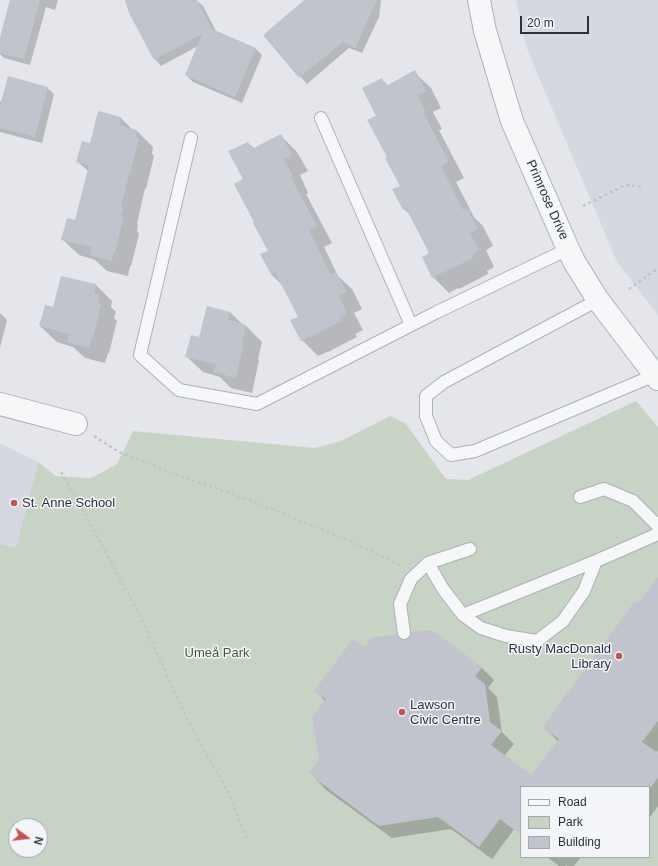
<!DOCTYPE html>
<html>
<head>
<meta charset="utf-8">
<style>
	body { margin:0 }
	#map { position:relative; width:658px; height:866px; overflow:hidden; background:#e4e6eb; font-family:Helvetica,sans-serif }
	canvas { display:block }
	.legend { position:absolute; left:520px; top:786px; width:130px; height:72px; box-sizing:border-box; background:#f3f5f8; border:1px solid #a3a7af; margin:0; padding:5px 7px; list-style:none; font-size:12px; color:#2c3142 }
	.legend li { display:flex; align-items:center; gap:8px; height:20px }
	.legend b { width:20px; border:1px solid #a3a7af }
	.north { position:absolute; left:8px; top:818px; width:40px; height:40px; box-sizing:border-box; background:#f3f5f8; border:1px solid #a3a7af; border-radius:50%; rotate:105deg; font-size:11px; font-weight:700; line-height:16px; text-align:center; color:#2c3142 }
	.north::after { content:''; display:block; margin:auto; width:14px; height:18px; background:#c55355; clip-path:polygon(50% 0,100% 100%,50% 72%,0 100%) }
	.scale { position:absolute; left:520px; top:16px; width:69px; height:18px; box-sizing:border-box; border:2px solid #2c3142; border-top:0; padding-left:5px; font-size:12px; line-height:14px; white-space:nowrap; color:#2c3142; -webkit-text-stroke:3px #f3f5f8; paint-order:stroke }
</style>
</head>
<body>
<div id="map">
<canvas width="658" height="866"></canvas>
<ul class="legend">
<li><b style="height:5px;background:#f6f7f9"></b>Road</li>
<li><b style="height:11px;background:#c7d4c5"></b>Park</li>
<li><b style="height:11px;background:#c1c4cd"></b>Building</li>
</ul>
<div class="north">N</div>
<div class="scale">20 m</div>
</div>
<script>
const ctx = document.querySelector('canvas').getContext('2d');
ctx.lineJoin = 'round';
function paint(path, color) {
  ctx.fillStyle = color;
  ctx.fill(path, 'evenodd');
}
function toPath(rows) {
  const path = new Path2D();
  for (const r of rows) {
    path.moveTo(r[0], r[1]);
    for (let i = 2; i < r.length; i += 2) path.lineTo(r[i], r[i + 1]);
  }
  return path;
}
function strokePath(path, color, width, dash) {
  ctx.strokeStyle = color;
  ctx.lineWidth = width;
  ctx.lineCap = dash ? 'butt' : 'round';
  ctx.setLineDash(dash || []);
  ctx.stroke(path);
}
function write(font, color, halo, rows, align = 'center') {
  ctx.font = font + ' Helvetica,sans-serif';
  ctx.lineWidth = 3;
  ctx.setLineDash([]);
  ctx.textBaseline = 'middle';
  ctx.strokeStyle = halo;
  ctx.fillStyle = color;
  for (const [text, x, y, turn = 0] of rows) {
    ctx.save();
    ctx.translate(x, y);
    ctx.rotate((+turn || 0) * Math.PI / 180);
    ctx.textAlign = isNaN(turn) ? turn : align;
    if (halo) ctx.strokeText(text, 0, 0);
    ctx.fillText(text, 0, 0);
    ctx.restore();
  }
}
paint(toPath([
	[516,0,658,0,658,315,617,262,527,49],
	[0,443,38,462,16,548,0,544]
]), '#d6d8df');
paint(toPath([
	[636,401,658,427,658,866,0,866,0,544,16,548,38,462,56,476,90,478,101,473,117,464,133,431,315,448,341,441,390,416,406,424,446,479,468,480],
	[521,787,649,787,649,857,521,857],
	[16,826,40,826,40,850,16,850]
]), '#c7d4c5');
paint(toPath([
	[11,0,58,0,55,10,46,7,30,65,4,58,0,54,0,41],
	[126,0,196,0,203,6,216,31,255,48,262,55,242,103,193,82,186,75,198,46,161,66,155,59],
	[316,0,381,0,379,17,362,53,349,48,307,84,264,36],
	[414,72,431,88,441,108,433,112,442,129,439,130,464,178,456,182,474,217,483,226,493,246,486,250,494,267,487,271,488,274,459,289,458,288,449,293,433,277,430,254,411,216,404,209,401,186,388,158,378,116,382,79,388,86],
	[47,88,54,94,42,143,0,132,0,101,2,102],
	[121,118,133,130,137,131,153,147,152,154,154,156,146,189,145,188,137,224,138,225,137,231,139,234,131,266,130,266,128,276,107,271,95,260,79,255,62,239,76,222,89,172,77,161,91,144],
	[281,136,297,152,308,171,300,175,308,193,306,194,332,243,324,247,338,276,352,289,362,309,354,313,363,330,355,334,357,337,328,352,327,352,318,356,302,340,299,317,282,285,271,274,261,255,269,251,244,180,248,143,255,149],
	[62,277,96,285,112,301,111,307,116,312,114,318,117,321,109,353,108,353,105,363,85,358,73,347,57,342,40,326,53,309],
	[230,312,242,324,246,326,262,342,258,359,259,360,252,393,231,388,220,377,203,372,186,356,200,339],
	[0,313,7,320,0,348],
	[658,591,658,750,656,753,658,754,658,806,649,818,649,787,521,787,521,833,515,828,492,859,451,829,392,838,326,790,314,777,320,761,325,701,316,691,365,648,396,635,402,641,406,641,432,631,482,668,494,680,488,688,497,697,502,732,514,744,504,756,532,776,558,741,544,728,638,605],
	[547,857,581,857,574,866,568,866,566,865,565,866,559,866]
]), '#0003');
paint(toPath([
	[10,0,40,0,24,59,0,53,0,37],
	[125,0,197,0,212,29,256,48,235,97,185,75,202,34,154,60,129,13],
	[304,0,377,0,355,48,343,42,299,78,263,35],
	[415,70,426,91,418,95,426,113,424,114,449,162,441,166,463,210,467,208,478,229,470,233,479,250,472,255,473,258,442,273,441,273,432,278,422,257,429,253,406,208,403,210,392,189,400,186,385,158,387,157,367,120,376,116,362,88,382,78,386,86],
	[8,76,48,87,35,137,0,128,0,106],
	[98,111,121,117,119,125,137,130,136,138,139,139,130,173,129,173,121,207,123,208,121,216,124,217,115,251,114,251,112,261,90,255,92,247,61,240,67,218,75,220,89,165,76,162,82,141,90,143],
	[281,134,292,155,284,159,293,176,291,178,317,226,309,230,330,274,336,272,347,292,339,296,347,314,340,318,341,321,311,337,310,336,301,341,290,320,298,317,275,272,271,274,260,254,268,251,253,223,254,222,234,184,243,179,228,151,248,142,252,149],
	[61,276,96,284,94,293,100,295,98,303,101,304,93,338,92,337,89,348,67,342,69,334,39,326,45,305,53,307],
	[207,306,230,312,228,320,246,325,242,344,244,343,236,378,214,372,216,364,185,357,191,335,199,337],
	[658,577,658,721,642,742,658,753,658,778,651,787,521,787,521,835,500,819,479,847,438,817,379,826,313,777,314,776,309,772,319,760,312,717,326,699,314,691,353,639,365,647,371,638,397,634,398,637,401,640,405,640,409,639,411,636,411,632,432,630,482,667,475,676,485,684,490,722,502,731,491,745,531,775,559,739,542,728,635,601,638,603]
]), '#c1c4cd');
const service = toPath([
	[321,118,411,325],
	[191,138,140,355,179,390,257,404,435,313,568,249],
	[598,300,444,382,426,396,426,416,436,441,451,455,475,451,655,375],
	[580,497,604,489,633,501,658,526],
	[596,561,584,591,563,621,537,641,506,636,481,628,463,615,596,561,658,534],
	[463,615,443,589,428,563,470,549],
	[404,633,400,604,411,579,428,563]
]);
const minor = toPath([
	[0,404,76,424]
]);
const tertiary = toPath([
	[479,0,485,31,512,121,568,249,575,263,598,300,658,379]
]);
strokePath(service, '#adb0b8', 14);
strokePath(minor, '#adb0b8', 24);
strokePath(tertiary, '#adb0b8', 24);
strokePath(toPath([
	[583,206,625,185,643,187],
	[629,289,658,268],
	[94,436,119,452,175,474,249,500,345,539,400,565],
	[61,472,77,499,139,614,189,723,229,794,248,842]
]), '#c1c4c9', 2.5, [3, 3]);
strokePath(service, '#f6f7f9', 12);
strokePath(minor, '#f6f7f9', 22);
strokePath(tertiary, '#f6f7f9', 22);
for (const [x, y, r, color] of [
	[14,503,4,"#c55355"],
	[619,656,4,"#c55355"],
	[402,712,4,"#c55355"]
]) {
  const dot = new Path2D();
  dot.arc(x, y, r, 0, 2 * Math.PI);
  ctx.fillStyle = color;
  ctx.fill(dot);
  strokePath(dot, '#f3f5f8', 1.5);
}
write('13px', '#2c3142', '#f3f5f8', [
	["Primrose Drive",547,200,66]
]);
write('13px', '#2c3142', '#f3f5f8', [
	["St. Anne School",22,503],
	["Rusty MacDonald",611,649,"right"],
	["Library",611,664,"right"],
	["Lawson",410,705],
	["Civic Centre",410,720]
], 'left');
write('13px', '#3d5d3b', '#f3f5f8', [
	["Umeå Park",217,653]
]);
</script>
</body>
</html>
